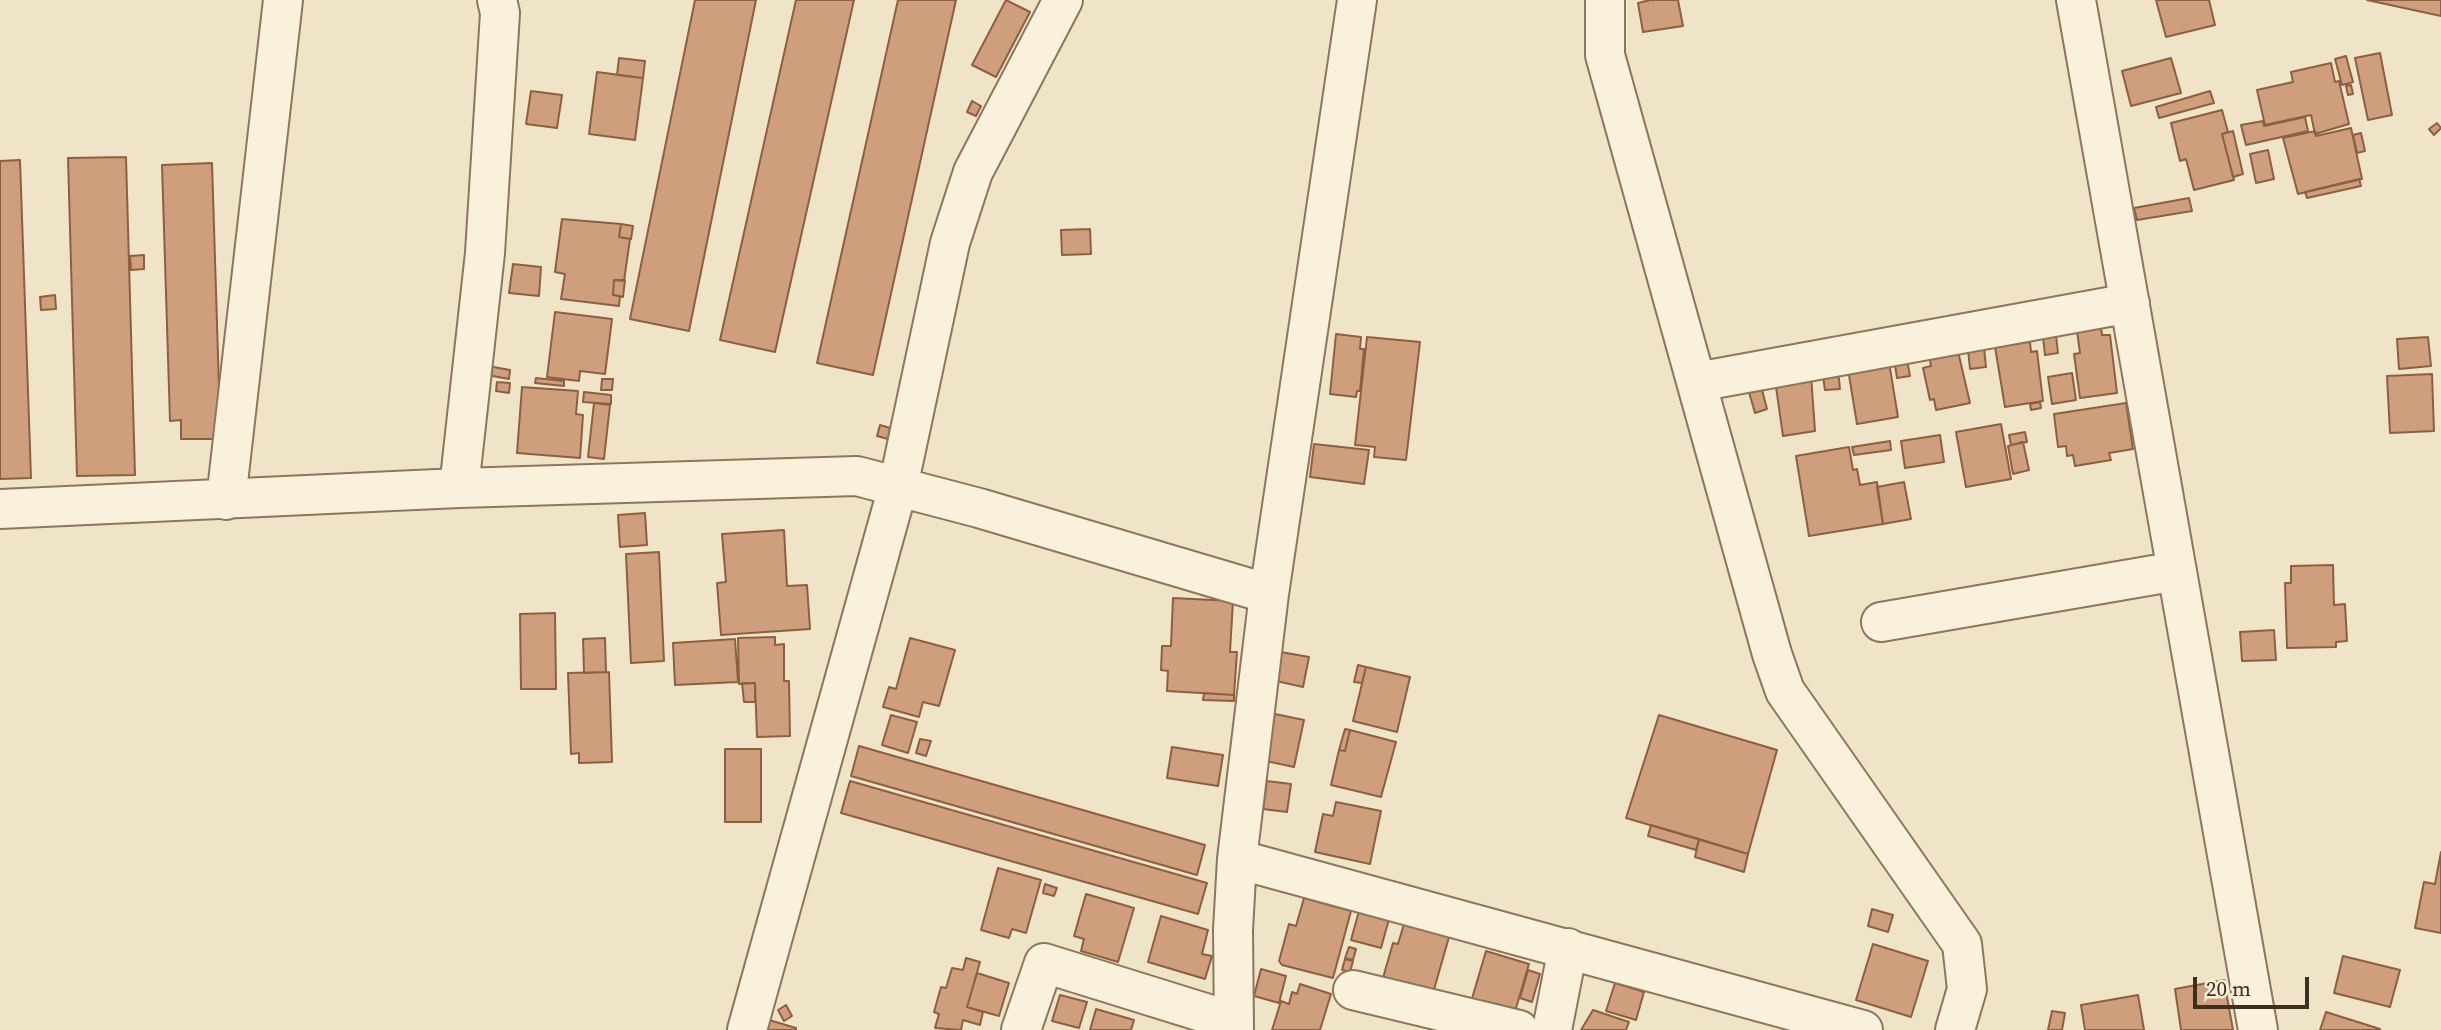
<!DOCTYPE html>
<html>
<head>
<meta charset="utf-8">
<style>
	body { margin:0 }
	#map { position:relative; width:2441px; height:1030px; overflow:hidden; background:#f0e4c8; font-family:"Source Serif 4",serif }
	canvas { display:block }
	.scale { position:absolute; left:2193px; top:977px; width:116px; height:32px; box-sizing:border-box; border:4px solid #3d2e20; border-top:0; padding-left:9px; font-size:21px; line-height:24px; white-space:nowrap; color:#3d2e20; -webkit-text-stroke:5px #f7eed8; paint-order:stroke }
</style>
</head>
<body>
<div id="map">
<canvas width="2441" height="1030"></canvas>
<div class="scale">20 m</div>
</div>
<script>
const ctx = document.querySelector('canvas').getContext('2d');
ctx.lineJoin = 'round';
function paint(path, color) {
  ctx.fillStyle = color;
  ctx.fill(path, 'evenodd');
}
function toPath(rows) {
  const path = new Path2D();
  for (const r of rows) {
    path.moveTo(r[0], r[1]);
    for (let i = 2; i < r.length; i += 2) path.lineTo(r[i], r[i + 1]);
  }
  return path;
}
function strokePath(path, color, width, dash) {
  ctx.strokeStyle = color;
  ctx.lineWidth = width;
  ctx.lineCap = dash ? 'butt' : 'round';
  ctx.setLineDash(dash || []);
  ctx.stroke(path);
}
const building = toPath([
	[695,0,756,0,689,331,630,319,695,0],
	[796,0,854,0,775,352,720,340,796,0],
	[898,0,956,0,873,375,817,363,898,0],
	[1006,0,1030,12,996,77,972,65,1006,0],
	[1650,0,1678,0,1683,26,1643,32,1638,3,1650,0],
	[2156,0,2209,0,2215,25,2166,37,2156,0],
	[2367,0,2441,0,2441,16,2367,0],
	[2380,53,2392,115,2368,120,2355,58,2380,53],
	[2346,56,2353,82,2342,85,2335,59,2346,56],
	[619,58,645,61,643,78,617,75,619,58],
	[2171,58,2181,93,2131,106,2122,71,2171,58],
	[2331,63,2335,82,2339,81,2349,124,2315,134,2311,115,2265,125,2257,90,2293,82,2291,72,2331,63],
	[597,72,643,78,635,140,589,134,597,72],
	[2351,85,2353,94,2348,95,2346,86,2351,85],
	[531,91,562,95,557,128,526,124,531,91],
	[2210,91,2214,103,2159,118,2156,107,2210,91],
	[972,101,981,106,976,116,967,112,972,101],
	[2222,110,2228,132,2222,134,2234,180,2194,190,2186,159,2180,161,2171,123,2222,110],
	[2305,117,2308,131,2246,145,2241,125,2263,121,2264,126,2305,117],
	[2437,123,2441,128,2434,135,2429,129,2437,123],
	[2351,128,2362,179,2298,194,2283,138,2315,131,2316,136,2351,128],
	[2233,131,2243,174,2233,177,2222,134,2233,131],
	[2361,133,2365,151,2357,153,2353,135,2361,133],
	[2268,150,2274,179,2256,183,2250,154,2268,150],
	[126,157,135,475,77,476,68,158,126,157],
	[20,160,31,478,0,479,0,161,20,160],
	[212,163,220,420,217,439,181,439,181,420,170,421,162,165,212,163],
	[2359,179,2361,186,2307,198,2305,192,2359,179],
	[2189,198,2192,211,2137,220,2134,208,2189,198],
	[562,219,621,224,619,237,630,239,624,281,614,280,613,295,620,296,619,306,561,299,565,274,555,272,562,219],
	[621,224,633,226,631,239,619,237,621,224],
	[1090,229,1091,254,1062,255,1061,230,1090,229],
	[144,255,144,269,131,270,130,256,144,255],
	[513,264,541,267,539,296,509,293,513,264],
	[614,280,625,280,623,297,613,295,614,280],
	[55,295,56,309,41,310,40,297,55,295],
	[555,312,612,319,605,374,580,371,579,381,547,377,555,312],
	[2055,326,2058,353,2045,355,2042,328,2055,326],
	[2101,328,2102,335,2110,335,2117,393,2080,398,2074,354,2080,353,2077,331,2101,328],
	[1336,334,1361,337,1360,349,1364,349,1360,391,1357,391,1356,397,1330,394,1336,334],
	[1367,337,1420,342,1406,460,1374,457,1375,447,1355,445,1367,337],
	[2428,337,2431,366,2399,369,2397,339,2428,337],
	[1983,338,1986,367,1970,369,1967,340,1983,338],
	[2030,342,2031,352,2037,351,2043,401,2005,407,1995,347,2030,342],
	[1957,347,1970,403,1936,410,1934,399,1930,400,1923,368,1931,366,1929,353,1957,347],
	[1905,349,1910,376,1897,378,1893,352,1905,349],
	[1888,356,1898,417,1857,424,1847,363,1888,356],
	[1837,360,1840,389,1825,390,1821,362,1837,360],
	[488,366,510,370,509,379,487,375,488,366],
	[2072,373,2076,400,2052,404,2048,377,2072,373],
	[2432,374,2434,431,2390,433,2387,376,2432,374],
	[1811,375,1815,431,1783,436,1775,380,1811,375],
	[536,378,564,381,564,386,535,383,536,378],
	[602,379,613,379,612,390,601,390,602,379],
	[497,382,510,383,509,393,496,391,497,382],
	[1760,382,1767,409,1755,413,1747,385,1760,382],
	[522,387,578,391,576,414,583,415,580,458,517,453,522,387],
	[584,392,611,395,611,404,583,402,584,392],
	[2040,402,2041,408,2031,410,2030,404,2040,402],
	[594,403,610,405,604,459,588,457,594,403],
	[2126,403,2133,449,2109,453,2111,460,2075,466,2073,455,2067,456,2066,446,2058,447,2054,414,2126,403],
	[2001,424,2011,479,1966,487,1956,432,2001,424],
	[880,425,890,428,888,439,877,436,880,425],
	[2025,432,2027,442,2011,445,2009,435,2025,432],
	[1940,435,1944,462,1905,468,1901,441,1940,435],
	[1890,441,1891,450,1854,455,1852,447,1890,441],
	[2023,442,2029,470,2013,474,2008,446,2023,442],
	[1314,444,1369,450,1364,484,1310,477,1314,444],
	[1849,447,1853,470,1857,469,1860,485,1877,482,1883,524,1809,536,1796,456,1849,447],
	[1904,482,1911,519,1883,524,1877,487,1904,482],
	[645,513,647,545,620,547,618,515,645,513],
	[784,530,787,586,807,585,810,629,721,635,717,583,726,582,722,534,784,530],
	[659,552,664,661,631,663,626,554,659,552],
	[2333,565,2334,605,2345,604,2347,641,2336,642,2336,647,2287,648,2285,583,2291,583,2291,566,2333,565],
	[1173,598,1233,601,1230,652,1237,652,1234,695,1167,691,1168,671,1161,670,1162,646,1171,646,1173,598],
	[555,613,556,689,521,689,520,614,555,613],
	[2274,630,2276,660,2242,661,2240,632,2274,630],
	[775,637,775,645,784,644,784,681,789,681,790,736,757,737,755,683,739,684,738,638,775,637],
	[605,638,606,672,584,673,583,639,605,638],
	[910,638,955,650,939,706,923,702,919,717,883,707,889,687,896,689,910,638],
	[735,639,738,682,675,685,673,643,735,639],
	[1281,652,1309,657,1303,687,1276,681,1281,652],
	[1358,665,1366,667,1362,683,1354,682,1358,665],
	[1366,667,1410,677,1397,732,1353,721,1366,667],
	[609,672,612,762,579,763,579,753,571,754,568,673,609,672],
	[742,683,755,683,755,702,744,702,742,683],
	[1204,693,1234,695,1234,701,1203,700,1204,693],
	[1275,714,1304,720,1294,767,1266,761,1275,714],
	[891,715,917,722,908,753,882,745,891,715],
	[1659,715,1777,750,1748,854,1626,818,1659,715],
	[1345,729,1350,730,1345,751,1339,750,1345,729],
	[1350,730,1396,742,1381,797,1331,785,1339,750,1345,751,1350,730],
	[920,739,931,741,926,756,916,753,920,739],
	[859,746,1205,845,1197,875,851,776,859,746],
	[1172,747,1223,755,1218,786,1167,778,1172,747],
	[725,749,761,749,761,822,725,822,725,749],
	[850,781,1207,883,1198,914,841,813,850,781],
	[1267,781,1291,784,1287,812,1263,809,1267,781],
	[1336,802,1381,811,1370,864,1315,852,1323,814,1333,816,1336,802],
	[1651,825,1699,839,1696,850,1648,836,1651,825],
	[1699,839,1748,854,1744,872,1695,857,1699,839],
	[2441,852,2441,933,2415,928,2424,882,2435,884,2441,852],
	[998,868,1041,880,1026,933,1012,929,1009,938,981,930,998,868],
	[1045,884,1057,888,1054,896,1043,893,1045,884],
	[1086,894,1134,908,1118,962,1081,951,1084,939,1074,936,1086,894],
	[1304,898,1351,911,1333,978,1282,965,1279,961,1289,924,1296,926,1304,898],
	[1872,909,1893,915,1888,932,1868,926,1872,909],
	[1359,911,1389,919,1381,948,1351,940,1359,911],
	[1161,916,1208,930,1202,954,1212,956,1205,979,1148,962,1161,916],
	[1404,924,1449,937,1433,993,1383,978,1393,943,1398,944,1404,924],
	[1873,944,1928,961,1911,1017,1856,1000,1873,944],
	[1349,947,1356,949,1353,960,1345,958,1349,947],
	[1486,951,1529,964,1514,1015,1471,1002,1486,951],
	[2343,956,2400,970,2390,1007,2334,993,2343,956],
	[966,958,980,962,967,1007,983,1012,980,1025,963,1020,961,1030,935,1028,939,1014,934,1012,941,987,946,988,952,968,963,970,966,958],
	[1345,959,1353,961,1350,972,1342,970,1345,959],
	[1261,969,1286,976,1279,1003,1254,996,1261,969],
	[1528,970,1540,974,1532,1002,1520,998,1528,970],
	[977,973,1009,983,999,1016,967,1007,977,973],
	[2224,980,2233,1030,2181,1030,2175,989,2224,980],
	[1615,983,1644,992,1636,1020,1606,1011,1615,983],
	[1300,984,1331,994,1320,1030,1272,1030,1281,1001,1289,1004,1292,992,1297,994,1300,984],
	[1060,995,1087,1002,1079,1028,1052,1021,1060,995],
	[2138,995,2144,1030,2085,1030,2081,1005,2138,995],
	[786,1005,792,1016,784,1021,778,1010,786,1005],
	[1096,1009,1134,1020,1131,1030,1090,1030,1096,1009],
	[1593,1010,1629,1022,1626,1030,1581,1030,1593,1010],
	[2052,1011,2065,1013,2062,1030,2048,1030,2052,1011],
	[2326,1012,2380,1029,2380,1030,2320,1030,2326,1012],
	[769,1020,796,1028,796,1030,766,1030,769,1020]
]);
paint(building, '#cf9f7d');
strokePath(building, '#8d5f41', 2);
const minor = toPath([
	[1605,0,1605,55,1772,654,1785,691,1962,944,1967,989,1955,1030],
	[2076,0,2258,1030],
	[1697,382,2130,303],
	[459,488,485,253,500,13,497,0],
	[226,500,283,0],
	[0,509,459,488,857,476,979,508,1269,594],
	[1881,622,2177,571],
	[1237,859,1863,1030],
	[1353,990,1519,1030],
	[747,1030,898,487,950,243,973,172,1063,0],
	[1021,1030,1044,963,1234,1022],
	[1234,1030,1233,930,1237,859,1269,594,1357,0],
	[1552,1030,1568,948]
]);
strokePath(minor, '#8d765c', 42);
strokePath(minor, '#faf1dc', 38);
</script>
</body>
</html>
